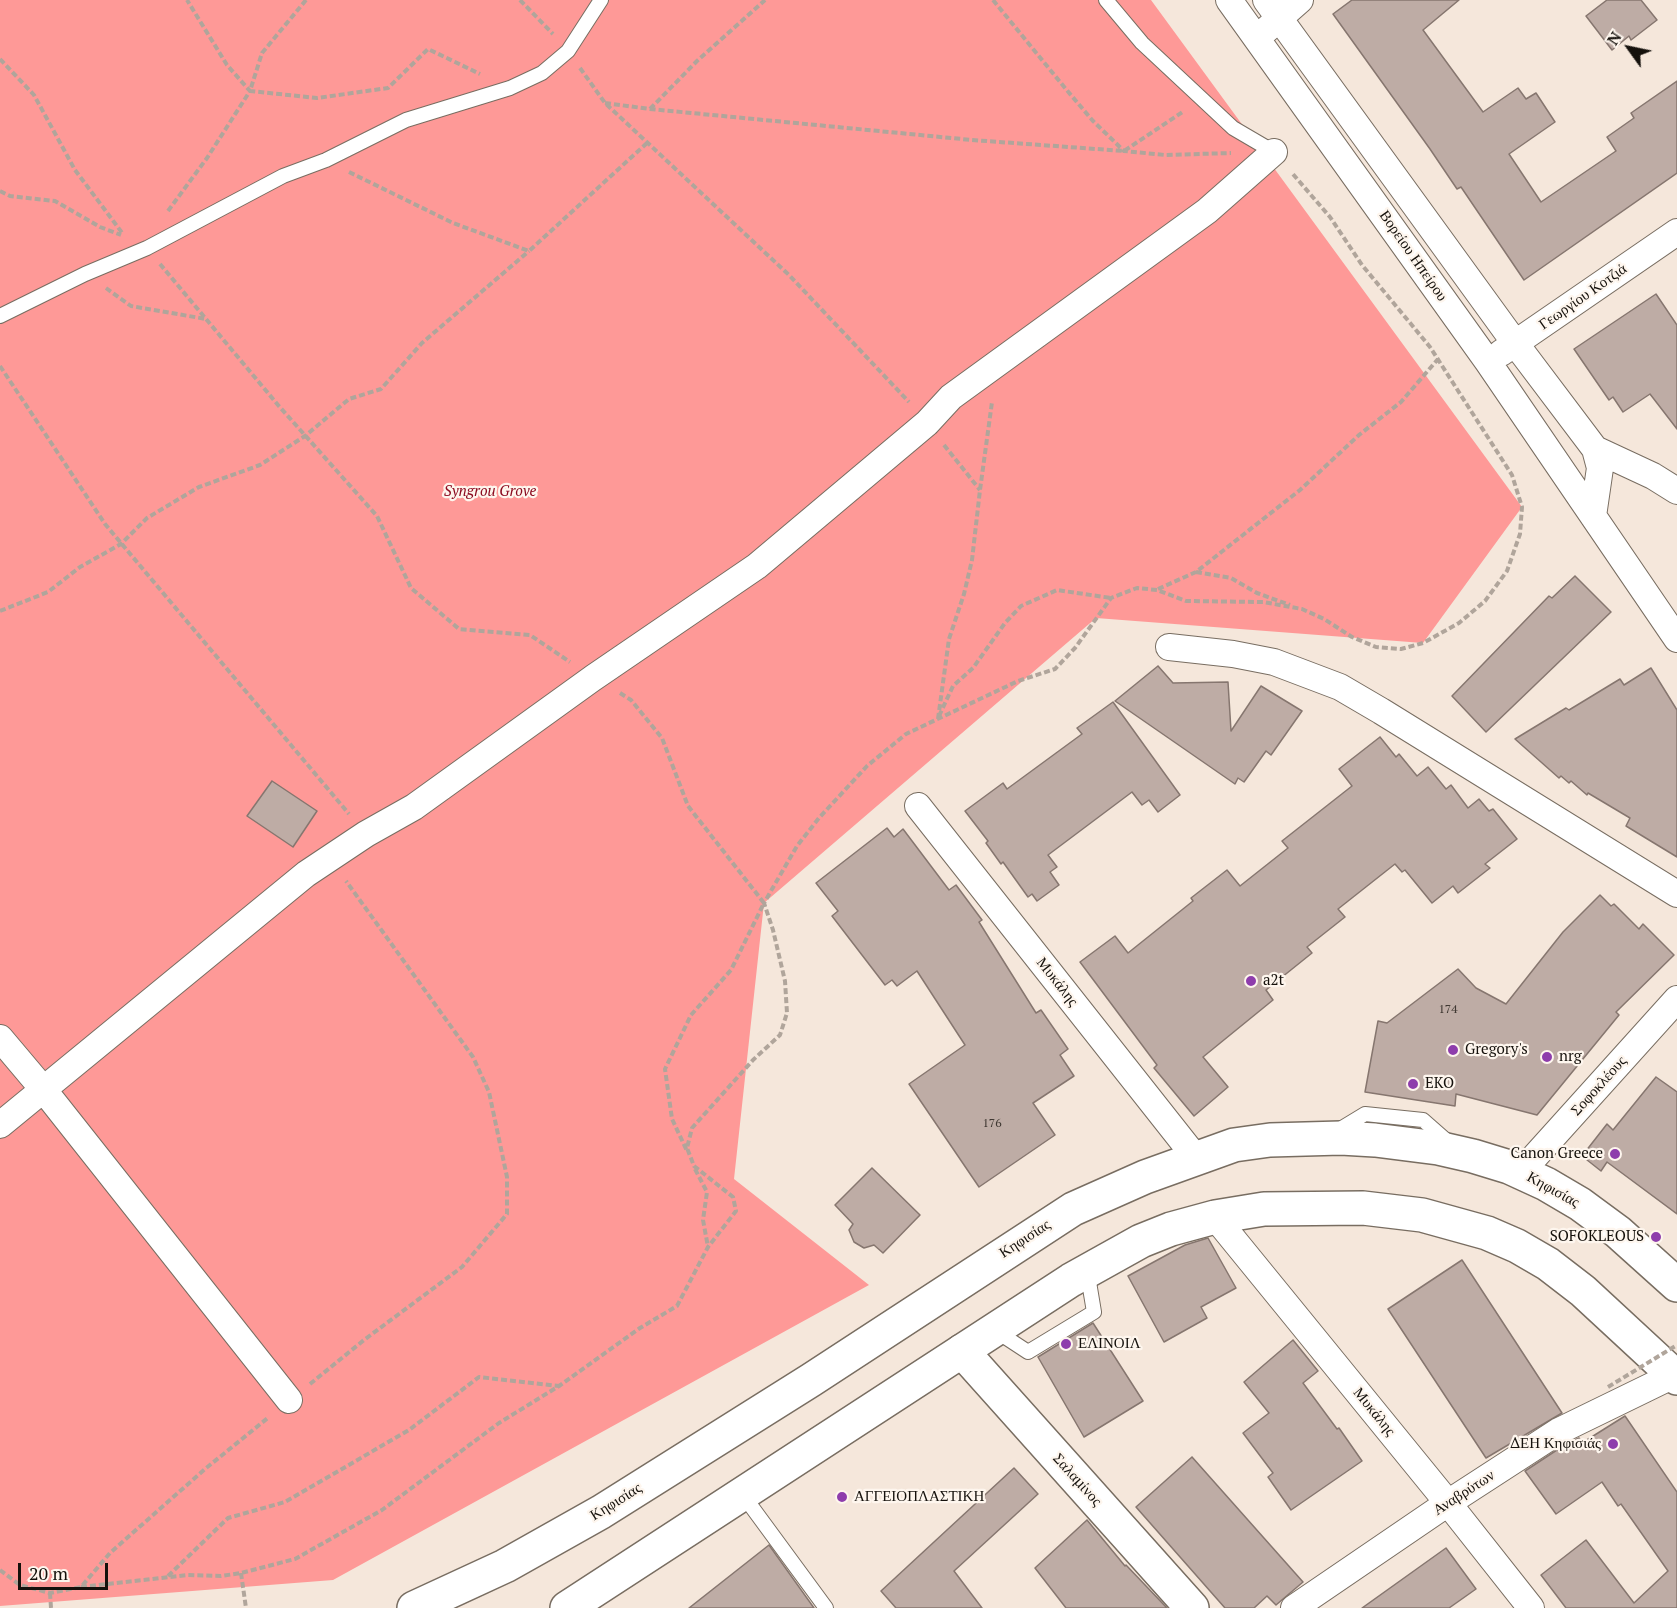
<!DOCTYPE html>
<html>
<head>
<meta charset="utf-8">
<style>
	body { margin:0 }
	#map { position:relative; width:1677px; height:1608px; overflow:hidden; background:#f5e7db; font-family:"PT Serif",serif }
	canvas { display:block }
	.north { position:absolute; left:1599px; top:18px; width:60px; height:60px; -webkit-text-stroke:4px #fef6ee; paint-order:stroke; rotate:303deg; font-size:16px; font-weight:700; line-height:24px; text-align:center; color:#15110c }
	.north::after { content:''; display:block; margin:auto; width:21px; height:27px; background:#15110c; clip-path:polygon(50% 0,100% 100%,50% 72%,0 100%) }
	.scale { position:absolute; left:18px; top:1563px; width:90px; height:27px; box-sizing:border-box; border:3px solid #15110c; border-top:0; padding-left:8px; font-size:18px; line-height:21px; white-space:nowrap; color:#15110c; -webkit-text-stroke:4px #fef6ee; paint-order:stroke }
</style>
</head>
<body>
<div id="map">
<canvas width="1677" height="1608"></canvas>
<div class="north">N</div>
<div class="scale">20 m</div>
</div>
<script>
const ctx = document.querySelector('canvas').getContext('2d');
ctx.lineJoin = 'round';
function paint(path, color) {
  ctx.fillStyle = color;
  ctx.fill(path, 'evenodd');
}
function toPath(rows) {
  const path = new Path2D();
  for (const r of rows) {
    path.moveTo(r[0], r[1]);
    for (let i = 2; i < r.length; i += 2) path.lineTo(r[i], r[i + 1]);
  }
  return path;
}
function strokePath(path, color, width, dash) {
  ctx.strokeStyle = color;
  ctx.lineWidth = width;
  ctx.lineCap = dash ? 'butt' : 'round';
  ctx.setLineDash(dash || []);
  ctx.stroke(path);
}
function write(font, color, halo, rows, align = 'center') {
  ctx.font = font + ' "PT Serif",serif';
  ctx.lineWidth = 4.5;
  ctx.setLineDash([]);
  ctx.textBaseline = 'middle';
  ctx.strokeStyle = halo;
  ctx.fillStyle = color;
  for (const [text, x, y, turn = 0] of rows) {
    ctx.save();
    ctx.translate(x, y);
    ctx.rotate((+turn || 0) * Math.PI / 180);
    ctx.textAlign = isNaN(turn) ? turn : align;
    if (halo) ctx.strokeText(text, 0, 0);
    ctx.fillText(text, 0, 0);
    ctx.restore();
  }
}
paint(toPath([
	[0,0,1151,0,1522,507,1423,643,1096,618,764,903,734,1179,869,1285,333,1580,0,1606]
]), '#fe9997');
const building = toPath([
	[1352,0,1459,0,1423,30,1483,112,1518,88,1526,99,1536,93,1555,122,1509,154,1541,202,1616,151,1607,137,1634,118,1631,113,1677,81,1677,173,1524,280,1461,187,1457,189,1430,149,1333,14,1352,0],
	[1607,0,1641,0,1657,20,1631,40,1629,36,1612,50,1586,16,1607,0],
	[1656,294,1677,325,1677,429,1650,394,1623,412,1613,397,1609,400,1574,349,1656,294],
	[1575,576,1611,612,1486,732,1452,696,1549,596,1552,598,1575,576],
	[1158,666,1173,683,1228,682,1231,731,1261,686,1302,711,1271,755,1266,751,1244,782,1238,778,1235,784,1115,701,1158,666],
	[1651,668,1677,710,1677,857,1626,826,1630,818,1588,793,1587,795,1571,781,1569,783,1561,776,1559,778,1515,739,1566,708,1569,710,1620,679,1624,685,1651,668],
	[1113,702,1180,795,1158,812,1149,800,1142,805,1132,792,1048,855,1057,867,1050,872,1059,885,1037,901,1032,894,1028,897,1003,862,1001,864,986,843,988,841,965,811,1003,783,1007,789,1082,734,1077,728,1113,702],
	[1380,737,1396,757,1399,754,1417,776,1428,767,1446,789,1451,785,1468,808,1479,799,1489,811,1493,809,1517,839,1485,864,1490,868,1458,893,1453,886,1432,903,1405,870,1402,872,1395,864,1338,909,1345,917,1307,947,1312,953,1266,990,1273,1000,1203,1057,1228,1087,1194,1116,1154,1068,1157,1065,1080,962,1115,936,1128,953,1193,901,1191,898,1227,870,1240,886,1288,848,1282,841,1352,786,1339,769,1380,737],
	[272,781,317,811,293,847,247,816,272,781],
	[887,828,894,837,903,829,949,890,956,885,982,920,979,922,1036,1013,1041,1010,1068,1049,1060,1055,1074,1076,1033,1103,1055,1135,979,1187,909,1084,965,1045,917,971,897,986,892,980,885,985,832,916,838,911,816,883,887,828],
	[1600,895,1611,906,1614,904,1639,929,1643,924,1674,955,1616,1012,1619,1015,1537,1115,1456,1094,1455,1106,1365,1092,1378,1021,1387,1023,1458,969,1476,988,1506,1004,1563,932,1600,895],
	[1656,1077,1677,1092,1677,1214,1607,1162,1601,1171,1582,1156,1607,1124,1613,1130,1656,1077],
	[872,1168,920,1215,883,1253,874,1245,864,1248,854,1242,849,1230,853,1224,835,1205,872,1168],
	[1208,1238,1236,1288,1201,1307,1207,1318,1164,1342,1128,1276,1185,1245,1208,1238],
	[1462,1260,1562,1413,1486,1458,1388,1309,1462,1260],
	[1093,1323,1143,1401,1084,1437,1038,1357,1093,1323],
	[1293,1340,1318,1371,1303,1383,1337,1429,1339,1428,1362,1461,1291,1510,1268,1477,1273,1473,1243,1433,1269,1413,1244,1382,1293,1340],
	[1625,1416,1677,1492,1677,1608,1566,1608,1541,1575,1586,1540,1634,1603,1668,1571,1621,1504,1618,1506,1602,1482,1556,1514,1525,1471,1566,1444,1579,1438,1582,1443,1625,1416],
	[1192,1457,1303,1582,1276,1605,1267,1596,1254,1608,1225,1608,1136,1507,1192,1457],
	[1014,1468,1038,1494,954,1571,982,1608,896,1608,881,1591,1014,1468],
	[1087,1520,1125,1566,1126,1565,1167,1608,1066,1608,1035,1568,1087,1520],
	[769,1545,814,1608,689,1608,769,1545],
	[1446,1548,1476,1589,1449,1608,1362,1608,1446,1548]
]);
paint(building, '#beaca5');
strokePath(building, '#86766f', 1.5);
const lane = toPath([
	[1106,0,1142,43,1202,99,1233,128,1274,152],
	[0,316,85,274,147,248,283,176,326,160,406,120,510,88,542,73,568,51,601,0],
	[1337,1131,1365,1114,1423,1120,1448,1142],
	[996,1331,1028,1352,1094,1312,1087,1270],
	[743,1495,826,1608]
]);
const street = toPath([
	[1229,0,1488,362,1677,639],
	[1266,0,1515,343,1595,449,1600,468,1593,516],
	[1266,30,1300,0],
	[1501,353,1677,232],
	[1595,449,1653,476,1677,491],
	[1169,647,1233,654,1274,662,1340,687,1381,711,1677,894],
	[918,806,1196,1158],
	[0,1038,43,1089,289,1400],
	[0,1125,306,874,366,834,414,807,593,678,757,566,927,423,951,397,1207,211,1274,152],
	[1521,1172,1677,999],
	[1215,1217,1448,1503,1531,1608],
	[1294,1608,1448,1503,1559,1431,1674,1375]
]);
const secondary = toPath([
	[962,1351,1192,1608]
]);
const primary = toPath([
	[414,1608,505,1566,601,1512,811,1380,1073,1209,1145,1177,1234,1145,1270,1140,1341,1138,1375,1140,1438,1148,1473,1156,1509,1167,1546,1184,1580,1204,1618,1232,1677,1285],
	[567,1608,1071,1280,1141,1241,1171,1229,1215,1217,1264,1209,1363,1208,1422,1215,1487,1233,1517,1246,1548,1264,1583,1291,1677,1378]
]);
strokePath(lane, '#786d61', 16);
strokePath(street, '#786d61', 28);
strokePath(secondary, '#786d61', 36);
strokePath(primary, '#786d61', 36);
strokePath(toPath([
	[306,0,262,53,250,91,317,98,388,88,428,49,480,74],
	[520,0,553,34],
	[993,0,1065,88,1093,121,1124,151,1165,155,1231,153],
	[0,59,34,95,75,170,123,234],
	[580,68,605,103,789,275,909,402],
	[605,103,650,109,972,140,1124,151,1184,111],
	[650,109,697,61,765,0],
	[349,172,453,223,529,251,647,143],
	[0,191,10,196,55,201,100,227,121,235],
	[168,211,207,158,250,91,227,65,187,0],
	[160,264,278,405,377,516,411,588,459,629,530,635,570,662],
	[106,288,131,306,206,319],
	[0,366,105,524,349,814],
	[944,445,980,490],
	[1196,572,1231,578,1257,593,1290,605],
	[1158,589,1196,572,1300,490,1359,435,1401,402,1438,359],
	[0,611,48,592,80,567,121,544,147,518,199,487,260,465,305,436,349,399,381,389,422,343,529,251],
	[620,693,631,700,662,738,688,806,764,903,731,970,691,1015,665,1069,672,1119,687,1151],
	[939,716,953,686,973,668,1005,623,1021,606,1057,590,1111,598],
	[938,719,949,639,964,594,972,560,980,490,992,402],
	[695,1169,707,1192,703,1220,708,1247],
	[310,1384,364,1340,462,1267,507,1214,507,1177,489,1092,473,1057,346,881],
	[0,1570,20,1585,50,1593,81,1587,110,1553,205,1469,269,1417],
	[241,1573,246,1608],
	[168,1576,228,1518,285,1502,409,1430,479,1377,559,1386],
	[81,1587,188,1575,221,1576,241,1573,295,1559,382,1510,499,1423,559,1386,640,1328,677,1306,708,1247,736,1211,733,1197,694,1166,687,1148,692,1128,753,1060,780,1035,787,1013,785,981,773,930,764,903,797,846,819,818,867,766,906,734,1018,681,1055,669,1075,648,1111,598,1137,588,1157,590,1186,601,1263,602,1302,609,1324,619,1352,637,1376,647,1401,649,1423,643,1459,623,1485,601,1507,571,1520,534,1522,507,1512,475,1430,347,1362,265,1330,217,1292,173],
	[50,1593,51,1608]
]), '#b0a59b', 4, [6, 3]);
strokePath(lane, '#fff', 14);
strokePath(street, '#fff', 26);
strokePath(secondary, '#fff', 33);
strokePath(primary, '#fff', 33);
strokePath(toPath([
	[1608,1387,1677,1345]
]), '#b0a59b', 4, [6, 3]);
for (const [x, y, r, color] of [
	[1251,981,6,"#8e3dac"],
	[1453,1050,6,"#8e3dac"],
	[1547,1057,6,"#8e3dac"],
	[1413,1084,6,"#8e3dac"],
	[1615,1154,6,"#8e3dac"],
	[1656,1237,6,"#8e3dac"],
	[1066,1344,6,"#8e3dac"],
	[1613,1444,6,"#8e3dac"],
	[842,1497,6,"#8e3dac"]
]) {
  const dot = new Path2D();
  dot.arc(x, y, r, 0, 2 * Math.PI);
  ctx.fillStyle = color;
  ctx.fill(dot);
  strokePath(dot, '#fef6ee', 2);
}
write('12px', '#3f3832', null, [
	["174",1448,1010],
	["176",992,1124]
]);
write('15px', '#15110c', '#fef6ee', [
	["Βορείου Ηπείρου",1413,256,55],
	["Γεωργίου Κοτζιά",1583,297,-35],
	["Μυκάλης",1057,982,52],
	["Σοφοκλέους",1599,1086,-48],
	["Κηφισίας",1553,1190,29],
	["Κηφισίας",1025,1239,-33],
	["Μυκάλης",1374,1412,51],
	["Σαλαμίνος",1077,1480,48],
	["Αναβρύτων",1464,1493,-33],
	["Κηφισίας",616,1502,-32]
]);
write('italic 15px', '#8c0b20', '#fef6ee', [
	["Syngrou Grove",490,492]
]);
write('15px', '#15110c', '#fef6ee', [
	["a2t",1263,981],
	["Gregory's",1465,1050],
	["nrg",1559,1057],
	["EKO",1425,1084],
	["Canon Greece",1603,1154,"right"],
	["SOFOKLEOUS",1644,1237,"right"],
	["ΕΛΙΝΟΙΛ",1078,1344],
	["ΔΕΗ Κηφισιάς",1601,1444,"right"],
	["ΑΓΓΕΙΟΠΛΑΣΤΙΚΗ",854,1497]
], 'left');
</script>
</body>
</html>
